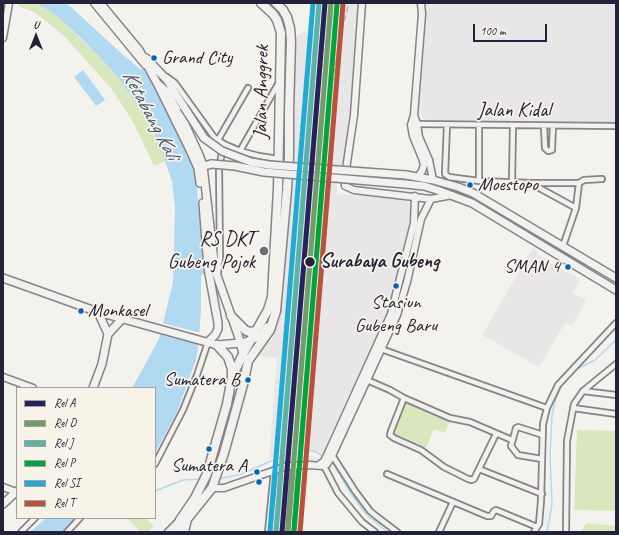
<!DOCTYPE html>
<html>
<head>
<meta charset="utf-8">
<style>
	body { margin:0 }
	#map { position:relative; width:619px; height:535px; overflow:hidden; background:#f4f2ec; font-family:Caveat,sans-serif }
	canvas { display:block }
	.frame { position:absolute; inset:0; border:4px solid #22223b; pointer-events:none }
	.legend { position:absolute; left:16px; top:387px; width:140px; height:132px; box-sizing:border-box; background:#f7f3e8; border:1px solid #a29fa3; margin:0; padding:5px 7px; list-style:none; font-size:12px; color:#22223b }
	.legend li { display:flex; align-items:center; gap:8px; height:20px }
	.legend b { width:20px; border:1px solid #a29fa3 }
	.north { position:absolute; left:16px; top:16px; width:40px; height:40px; -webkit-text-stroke:3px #f7f3e8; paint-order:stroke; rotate:0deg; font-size:11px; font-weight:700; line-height:16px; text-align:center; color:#22223b }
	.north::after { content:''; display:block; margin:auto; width:14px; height:18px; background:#22223b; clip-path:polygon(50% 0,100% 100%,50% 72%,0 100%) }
	.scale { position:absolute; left:473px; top:24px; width:74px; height:18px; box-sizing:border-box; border:2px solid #22223b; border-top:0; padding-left:5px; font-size:12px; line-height:14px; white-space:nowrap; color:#22223b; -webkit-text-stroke:3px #f7f3e8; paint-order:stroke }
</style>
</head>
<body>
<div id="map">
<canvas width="619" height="535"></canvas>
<div class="frame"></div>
<ul class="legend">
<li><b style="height:5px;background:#26225e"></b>Rel A</li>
<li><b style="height:5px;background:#6f9e68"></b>Rel D</li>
<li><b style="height:5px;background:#59b4a6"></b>Rel J</li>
<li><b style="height:5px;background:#00a53a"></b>Rel P</li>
<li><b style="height:5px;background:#20abd6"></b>Rel SI</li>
<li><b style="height:5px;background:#ba513d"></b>Rel T</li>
</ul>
<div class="north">U</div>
<div class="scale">100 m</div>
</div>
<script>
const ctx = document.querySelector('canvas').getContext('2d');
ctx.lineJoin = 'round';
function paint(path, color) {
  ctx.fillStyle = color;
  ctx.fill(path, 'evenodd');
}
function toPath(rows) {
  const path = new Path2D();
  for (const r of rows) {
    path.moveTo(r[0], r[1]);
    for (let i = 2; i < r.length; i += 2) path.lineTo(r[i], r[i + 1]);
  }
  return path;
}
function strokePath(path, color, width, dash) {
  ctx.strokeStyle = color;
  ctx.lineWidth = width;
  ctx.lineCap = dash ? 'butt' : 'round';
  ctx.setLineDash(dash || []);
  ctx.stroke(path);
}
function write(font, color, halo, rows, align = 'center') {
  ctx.font = font + ' Caveat,sans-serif';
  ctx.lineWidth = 3.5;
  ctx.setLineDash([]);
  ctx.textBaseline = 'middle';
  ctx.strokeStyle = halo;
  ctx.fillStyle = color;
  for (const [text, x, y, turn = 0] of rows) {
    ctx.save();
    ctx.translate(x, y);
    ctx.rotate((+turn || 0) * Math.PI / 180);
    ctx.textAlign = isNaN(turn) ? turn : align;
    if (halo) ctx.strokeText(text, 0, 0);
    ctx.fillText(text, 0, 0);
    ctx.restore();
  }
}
paint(toPath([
	[318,3,359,3,350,113,348,118,347,153,337,176,337,194,401,199,409,203,412,212,388,317,348,397,323,453,307,449,296,449,269,459,277,358,256,356,272,339,278,325,281,306,295,156,293,97,297,35,316,27],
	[423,3,616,3,616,122,426,120,420,115,415,105],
	[533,248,538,251,537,254,550,261,550,263,580,279,573,293,586,300,572,326,565,323,539,367,482,335],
	[304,456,312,456,319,459,316,462,304,460,274,469,272,465,280,461],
	[293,469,287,532,272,532,276,480,279,473]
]), '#e8e6e7');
paint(toPath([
	[20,3,37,3,58,17,99,56,120,80,142,112,157,139,165,161,154,166,134,124,123,106,110,87,64,36,36,13,18,6],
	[404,399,451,419,445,433,434,429,426,448,420,444,391,432],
	[577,430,616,431,616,511,574,510],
	[128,518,146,518,154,526,148,532,141,532,128,519],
	[588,523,616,526,616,532,581,532,584,526]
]), '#d9e7bc');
paint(toPath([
	[37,3,65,3,70,6,122,54,140,69,143,69,149,78,174,126,191,160,196,175,204,273,201,276,201,311,198,348,196,360,177,412,155,453,155,388,132,388,159,339,173,282,175,208,172,181,157,139,142,112,120,80,99,56,81,38,58,17],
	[83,70,105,100,96,106,74,77],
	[46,518,76,518,63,532,30,532]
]), '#b1daf2');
paint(toPath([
	[162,323,201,333,200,345,158,334]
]), '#f4f2ec');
strokePath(toPath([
	[575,370,595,360,616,340],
	[330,462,334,465,349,491,366,514,387,532],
	[219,479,242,474,271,461,295,452,307,450,316,452,324,457],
	[155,491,183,480,201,479],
	[547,532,552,504,550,455,552,415,555,401,563,383]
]), '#b1daf2', 1.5);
const minor = toPath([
	[167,77,175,83,183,94,214,137,224,144,240,151,259,156,278,159],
	[415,124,616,126],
	[447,125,445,174,449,177,479,181,531,183,579,183,584,180,602,179],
	[544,126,545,148,548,151,552,150,552,148,553,126],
	[218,140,248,88],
	[240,151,278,84],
	[479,181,479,125],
	[512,182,513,125],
	[532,184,576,208],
	[563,246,576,208,579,183],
	[218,273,220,257,219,167,224,144],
	[381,349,547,408],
	[367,380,390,390,404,398,450,418,470,422,512,440],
	[583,391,616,395],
	[404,398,391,431,390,435,394,438,421,450,444,467,468,479,472,480,474,479,496,434],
	[573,408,616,414],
	[332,455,355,491,370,511,376,516,397,532],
	[542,459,518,455,511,446,516,428,518,427,543,435],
	[155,464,183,410,197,375,208,342],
	[324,466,338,493,362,522,375,532],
	[479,469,542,494],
	[387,474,487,516,491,516,494,511,496,510,537,527],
	[21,532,35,518],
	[67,532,80,518],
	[268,532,274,471],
	[289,532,294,465],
	[439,532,453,502],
	[534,532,539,524,541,501,543,424,547,408,558,385,616,323],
	[566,532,567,441,574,404,583,391,616,364]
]);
const tertiary = toPath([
	[94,3,145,65],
	[362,3,354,115,345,176,345,186,354,190,431,199,452,195],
	[3,38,9,3],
	[414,115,417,124,419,137,429,160,433,180],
	[418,177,422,171,424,165,422,158,413,136,411,125,414,115,422,14,421,3],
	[3,377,33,388],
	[319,465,324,461,328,453,391,314,414,223,415,196],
	[324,466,327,464,331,458,397,315,407,282,421,219,431,199],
	[3,487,16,492],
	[212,488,224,488,287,466,309,465,322,466],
	[168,532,180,520]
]);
const secondary = toPath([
	[100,3,139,50,157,83,166,91,184,122,200,157,203,166,215,270,238,335,244,357],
	[146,58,167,80,184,107],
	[158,85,190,150,198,168,200,183],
	[203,203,208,268,218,323,218,329,215,335,208,342],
	[3,278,98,312,217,345,241,343,245,342,259,337,263,334,267,327],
	[98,312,108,334],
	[93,388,102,364,108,334,122,319],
	[3,504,17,491]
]);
const primary = toPath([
	[203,166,212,164],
	[406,175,433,180,458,187,473,193,616,278],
	[405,184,424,186,437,190,472,203,616,290]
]);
const trunk = toPath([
	[231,316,245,330,249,332,256,331],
	[232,377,243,354,268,310,272,297,273,277,278,189,281,33,277,20,273,14,261,3],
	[177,532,180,520,195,498,207,474,227,404,232,377,232,369,228,357,217,345],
	[184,532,187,519,212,488,224,453,244,381,248,361,270,330,276,311,287,190,289,156,289,112,291,41,290,28,287,17,283,10,276,3]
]);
strokePath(minor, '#858486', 8);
strokePath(tertiary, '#858486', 9);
strokePath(secondary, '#858486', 10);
strokePath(primary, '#858486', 10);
strokePath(trunk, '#858486', 11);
strokePath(minor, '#f2f1ed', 4.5);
strokePath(tertiary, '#f2f1ed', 6);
strokePath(secondary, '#f2f1ed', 7);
strokePath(primary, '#f2f1ed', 7);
strokePath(trunk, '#f2f1ed', 8);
strokePath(toPath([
	[332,83,341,33,349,3]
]), '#b8b6b6', 1.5, [6, 3]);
const primaryBridge = toPath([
	[184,107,204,138,222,151,251,162,269,165,406,175],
	[212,164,235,166,264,172,405,184]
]);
strokePath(primaryBridge, '#858486', 10, []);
strokePath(primaryBridge, '#f2f1ed', 7);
strokePath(toPath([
	[282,532,325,3]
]), '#26225e', 5);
strokePath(toPath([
	[288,532,331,3]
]), '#6f9e68', 5);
strokePath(toPath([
	[276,532,319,3]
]), '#59b4a6', 5);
strokePath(toPath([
	[294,532,337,4]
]), '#00a53a', 5);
strokePath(toPath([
	[270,531,313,3]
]), '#20abd6', 5);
strokePath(toPath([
	[300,532,343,4]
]), '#ba513d', 5);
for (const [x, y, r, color] of [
	[154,58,3.5,"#0065bd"],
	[470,185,3.5,"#0065bd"],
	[264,251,5,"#6c6b79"],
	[310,262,5.5,"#22223b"],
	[568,267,3.5,"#0065bd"],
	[396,286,3.5,"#0065bd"],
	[81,311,3.5,"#0065bd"],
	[248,380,3.5,"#0065bd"],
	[209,449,3.5,"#0065bd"],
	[257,472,3.5,"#0065bd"],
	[259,482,3.5,"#0065bd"]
]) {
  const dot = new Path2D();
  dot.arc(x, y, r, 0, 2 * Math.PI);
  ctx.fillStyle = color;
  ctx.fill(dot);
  strokePath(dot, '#f7f3e8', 1.5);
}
write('19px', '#22223b', '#f7f3e8', [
	["Grand City",162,58],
	["Moestopo",478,185],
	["SMAN 4",560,267,"right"],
	["Stasiun",396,303,"center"],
	["Gubeng Baru",396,326,"center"],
	["Monkasel",88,311],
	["Sumatera B",240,380,"right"],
	["Sumatera A",209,466,"center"]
], 'left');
write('20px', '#22223b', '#f7f3e8', [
	["Jalan Anggrek",262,92,-89],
	["Jalan Kidal",514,111]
]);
write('20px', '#22223b', '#f7f3e8', [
	["RS DKT",255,240],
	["Gubeng Pojok",255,263]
], 'right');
write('bold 20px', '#22223b', '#f7f3e8', [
	["Surabaya Gubeng",320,262]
], 'left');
write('italic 21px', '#445672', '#f7f3e8', [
	["Ketabang Kali",150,115,62]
]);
</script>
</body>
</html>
